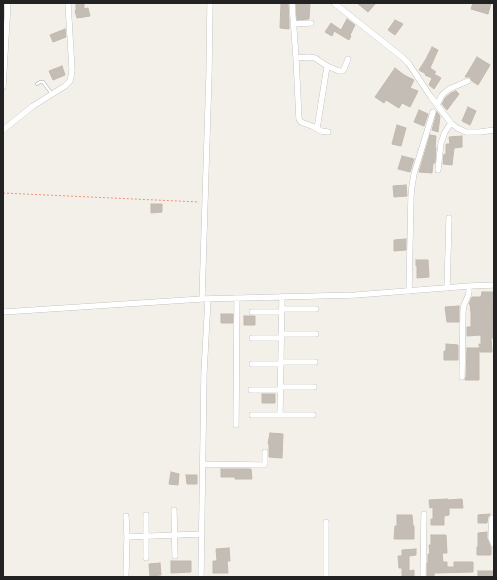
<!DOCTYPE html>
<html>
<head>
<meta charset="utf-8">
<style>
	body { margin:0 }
	#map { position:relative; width:497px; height:580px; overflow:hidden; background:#f2f0e9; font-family:"IBM Plex Sans",sans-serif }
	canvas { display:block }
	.frame { position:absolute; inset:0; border:4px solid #222; pointer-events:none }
</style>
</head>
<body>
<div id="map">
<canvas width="497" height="580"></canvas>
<div class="frame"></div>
</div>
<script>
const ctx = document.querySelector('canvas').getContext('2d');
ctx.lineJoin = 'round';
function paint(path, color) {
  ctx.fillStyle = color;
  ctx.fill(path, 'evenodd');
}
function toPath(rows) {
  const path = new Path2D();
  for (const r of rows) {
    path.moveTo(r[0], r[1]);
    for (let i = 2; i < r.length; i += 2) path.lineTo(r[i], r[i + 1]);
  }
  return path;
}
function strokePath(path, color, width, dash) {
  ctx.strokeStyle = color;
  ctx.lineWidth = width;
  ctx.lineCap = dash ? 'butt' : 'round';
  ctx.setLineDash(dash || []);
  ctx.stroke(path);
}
const building = toPath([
	[76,3,84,3,84,9,88,8,90,16,77,18,75,11,76,10,76,3],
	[281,3,288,3,289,21,289,29,280,28,281,3],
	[296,3,310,3,309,19,297,20,296,3],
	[357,3,376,3,368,12,357,3],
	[473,3,491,3,488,14,471,9,473,3],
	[347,19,355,25,350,35,351,36,349,40,334,31,332,36,325,32,331,23,341,30,347,19],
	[395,20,403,24,395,35,388,30,395,20],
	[65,29,66,37,53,42,50,35,65,29],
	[432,47,438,50,430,68,436,72,434,74,441,78,434,89,429,85,432,78,425,75,426,74,419,70,426,59,432,47],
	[477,57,490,65,478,85,472,81,470,77,465,77,477,57],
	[62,66,65,75,53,80,49,71,62,66],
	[395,68,404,75,414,80,410,88,418,91,410,107,402,103,399,108,386,100,384,103,375,97,395,68],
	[456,91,459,94,447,110,442,104,445,98,451,93,456,91],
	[468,107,476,111,470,125,462,121,468,107],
	[419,110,428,114,424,126,414,122,419,110],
	[437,112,440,116,438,132,432,130,437,112],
	[397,125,406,128,401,146,392,144,397,125],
	[430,135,436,136,435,148,436,148,435,163,433,163,432,173,419,172,430,135],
	[462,136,462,147,454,148,452,165,443,164,444,154,446,155,446,144,450,144,449,137,462,136],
	[402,156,414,159,410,172,398,169,402,156],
	[406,185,407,196,394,197,393,186,406,185],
	[151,204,162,204,162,212,151,213,151,204],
	[406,239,406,250,394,251,394,240,406,239],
	[416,260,428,260,429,277,417,278,417,266,416,266,416,260],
	[482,292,494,292,493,313,494,338,491,338,492,352,480,352,479,344,481,344,481,335,467,336,467,327,471,327,471,313,470,304,469,304,472,297,481,297,482,292],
	[459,306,459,322,447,322,445,307,459,306],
	[221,314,233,314,233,323,221,323,221,314],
	[244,316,255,316,255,325,244,325,244,316],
	[446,344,458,345,458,360,444,360,444,351,446,351,446,344],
	[467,348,479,348,479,380,465,380,466,377,467,348],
	[262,394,275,394,275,403,262,403,262,394],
	[270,433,283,434,282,458,269,457,269,444,268,444,270,433],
	[221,469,251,469,252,479,235,479,235,477,221,477,221,469],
	[171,472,179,474,178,485,169,484,171,472],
	[186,475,197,475,197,484,187,484,186,475],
	[447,499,447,500,462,499,463,508,449,508,449,515,444,516,444,525,431,525,431,519,433,519,433,507,430,508,429,500,447,499],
	[490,514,488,517,487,523,478,523,478,515,490,514],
	[397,515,412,515,413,526,414,526,414,539,394,539,395,526,397,526,397,515],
	[487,532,487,538,491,548,491,555,477,555,477,547,478,547,478,533,487,532],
	[431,535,446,535,447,553,442,553,443,562,447,562,447,567,454,567,454,562,473,562,473,572,434,573,434,577,427,577,427,563,428,563,428,554,430,554,429,545,431,545,431,535],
	[229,548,230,561,227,561,228,573,213,573,213,561,217,561,216,549,229,548],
	[416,549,416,555,409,556,409,571,414,570,414,577,402,577,402,568,399,568,398,556,402,556,402,550,416,549],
	[171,561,191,561,191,572,171,573,171,561],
	[160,563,161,575,150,576,149,564,160,563],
	[478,571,494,571,494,577,478,577,478,571]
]);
paint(building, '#c3bdb5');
strokePath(building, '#c4b8ab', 1);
const lane = toPath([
	[37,84,40,82,43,82,52,94]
]);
const street = toPath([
	[292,3,296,58,299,119,301,122,314,127,321,131,328,132],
	[334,3,402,57,409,64,431,97,451,123,457,128,466,132,480,132,494,130],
	[293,24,311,23],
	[296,58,309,57,315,58,327,66,339,71,342,71,344,69,348,59],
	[3,87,8,3],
	[437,105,442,95,449,89,468,81],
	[317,129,327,66],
	[3,130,33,106,65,86,70,81,71,77,72,70,68,3],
	[438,170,441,143,445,132,451,123],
	[447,288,449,218],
	[409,291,411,196,412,186,414,174,433,112],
	[202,299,209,74,210,3],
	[282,309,316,309],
	[3,312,202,299,356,295,469,286,494,285],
	[252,312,281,312],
	[281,334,316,334],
	[252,338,281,338],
	[281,362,315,362],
	[252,364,281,364],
	[462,377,463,311,464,305,468,296,469,292,469,286],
	[280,387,314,387],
	[251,390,280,390],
	[252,415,313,415],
	[280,415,282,296],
	[236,425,237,298],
	[203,464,261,465,264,465,265,463,265,452],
	[174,510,175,556],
	[146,515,146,558],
	[126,516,127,537],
	[492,518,491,538,494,545],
	[326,522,326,577],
	[126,574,127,537,202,534],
	[201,577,204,373,208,299],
	[423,577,424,514]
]);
strokePath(lane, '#a9a9a9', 3.5);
strokePath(street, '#a9a9a9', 6);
strokePath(toPath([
	[3,193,199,202]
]), '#f98e73', 1, [2, 2]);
strokePath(lane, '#fff', 2.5);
strokePath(street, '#fff', 5.5);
</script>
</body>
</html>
